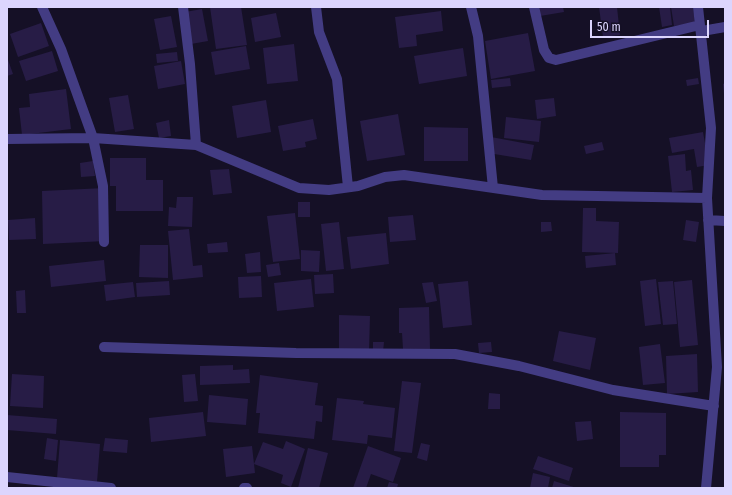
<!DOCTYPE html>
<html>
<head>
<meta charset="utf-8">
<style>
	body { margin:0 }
	#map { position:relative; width:732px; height:495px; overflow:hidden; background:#151026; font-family:"Fira Sans Condensed",sans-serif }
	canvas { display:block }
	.frame { position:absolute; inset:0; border:8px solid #dcd5fe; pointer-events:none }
	.scale { position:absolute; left:590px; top:20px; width:119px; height:18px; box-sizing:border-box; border:2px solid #dcd5fe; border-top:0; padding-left:5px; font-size:12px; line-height:14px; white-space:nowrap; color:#dcd5fe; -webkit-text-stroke:3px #151026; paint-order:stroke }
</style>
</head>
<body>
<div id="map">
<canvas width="732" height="495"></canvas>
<div class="frame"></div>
<div class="scale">50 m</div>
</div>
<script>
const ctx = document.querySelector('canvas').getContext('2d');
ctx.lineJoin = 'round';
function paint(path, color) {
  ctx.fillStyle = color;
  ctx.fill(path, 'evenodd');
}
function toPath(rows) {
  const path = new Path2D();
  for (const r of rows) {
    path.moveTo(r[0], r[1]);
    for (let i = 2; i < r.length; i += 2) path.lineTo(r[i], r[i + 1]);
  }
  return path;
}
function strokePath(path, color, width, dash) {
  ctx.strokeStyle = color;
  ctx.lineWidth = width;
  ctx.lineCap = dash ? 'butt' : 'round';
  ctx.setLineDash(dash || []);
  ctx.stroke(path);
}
paint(toPath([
	[210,7,241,7,247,45,216,49],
	[538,7,563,7,564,12,540,16],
	[599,7,617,7,620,35,603,37],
	[659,7,670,7,672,25,662,27],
	[671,7,693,7,695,24,674,26],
	[202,9,208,41,191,44,185,12],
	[441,11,443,31,416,35,417,46,399,48,395,17],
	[276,13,281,37,255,42,251,18],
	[171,16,177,47,160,50,154,19],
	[41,23,49,46,18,57,10,34],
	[528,33,535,71,491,79,485,41],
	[294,44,298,81,267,84,263,48],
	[246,46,250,69,215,75,211,52],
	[463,48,467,76,419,84,414,56],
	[52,51,58,71,26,81,19,61],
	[177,52,178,61,157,63,156,54],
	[7,57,13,74,7,76],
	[181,61,185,84,158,89,154,66],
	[510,78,511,86,492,88,491,80],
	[698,78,699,84,687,86,686,80],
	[725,83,725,94,724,94,723,84],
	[66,89,71,129,22,135,19,108,30,107,29,94],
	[128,95,134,129,115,132,109,98],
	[554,98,556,116,537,119,535,100],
	[266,100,271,132,237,138,232,106],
	[398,114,405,155,367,161,360,121],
	[506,117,541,121,539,142,504,138],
	[313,119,317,139,305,142,306,147,283,151,278,126],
	[169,120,171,136,159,138,156,123],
	[424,127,468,128,468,161,424,161],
	[703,132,709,165,697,167,694,149,672,153,669,138],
	[491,137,534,145,531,160,488,153],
	[602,142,604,150,586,154,584,146],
	[685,154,686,171,691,170,693,190,672,192,668,156],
	[110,158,146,158,146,180,163,180,163,211,116,211,116,186,110,186],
	[93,161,95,176,81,177,80,163],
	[229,169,232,193,213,195,210,170],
	[105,188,106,241,43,244,42,191],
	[177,197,193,197,192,227,168,226,169,207,176,208],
	[298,202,310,202,310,217,298,217],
	[583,208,596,208,596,221,619,222,618,253,582,252],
	[295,213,300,259,273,262,267,216],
	[413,215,416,240,390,242,388,217],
	[35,218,36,239,9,240,8,220],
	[686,220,699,222,696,242,683,240],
	[339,222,344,269,326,271,321,224],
	[541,222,551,222,552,231,541,232],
	[189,229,193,266,202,265,203,277,173,280,168,231],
	[386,233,389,264,351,269,347,237],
	[227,242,228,252,208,253,207,244],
	[140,245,168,245,168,278,139,277],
	[301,250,320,251,319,272,301,271],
	[260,252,261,272,247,273,245,254],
	[615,253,616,265,586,268,585,256],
	[104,260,106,281,51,287,49,266],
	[279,263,281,275,268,277,266,265],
	[333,274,334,293,315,294,314,275],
	[261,276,262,297,239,298,238,277],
	[311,279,314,307,277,311,274,283],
	[656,279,661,324,645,326,640,281],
	[692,280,698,345,680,347,674,282],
	[169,281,170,295,137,297,136,283],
	[468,281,472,325,443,328,438,284],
	[673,281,677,324,663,325,658,282],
	[133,282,135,297,106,301,104,285],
	[433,282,437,301,426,303,422,283],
	[25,290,26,313,17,313,16,291],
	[429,307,430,349,403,349,402,333,399,333,399,308],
	[339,315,370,316,369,352,339,352],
	[559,331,596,338,590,370,553,361],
	[373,342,384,342,383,352,373,352],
	[491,342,492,352,479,353,478,343],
	[660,344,665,383,643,385,639,347],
	[697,354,698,392,667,394,666,356],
	[233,365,233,370,249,369,250,383,200,385,200,366],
	[12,374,44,376,43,408,10,406],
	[195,374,198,401,184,402,182,375],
	[260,375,318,383,315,405,323,406,322,422,316,421,314,439,258,433,260,413,256,413],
	[402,381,421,383,412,453,394,451],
	[489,393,500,394,500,409,488,409],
	[209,395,248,399,246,425,207,422],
	[337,398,364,401,363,404,395,408,392,438,368,435,367,444,332,440],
	[203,412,206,436,151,442,149,418],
	[620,412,666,413,666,455,659,455,659,467,620,467],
	[7,415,57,419,56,434,7,430],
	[591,421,593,439,577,441,575,422],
	[47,438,58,440,56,461,44,459],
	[105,438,128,440,127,453,103,451],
	[60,440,100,444,97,482,57,478],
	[286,441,305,449,291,487,281,483,283,475,254,464,263,442,283,449],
	[421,443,430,445,427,461,417,458],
	[252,446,255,473,226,477,223,449],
	[368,446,401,458,393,482,371,474,366,488,353,488],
	[308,448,328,453,319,488,298,488],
	[538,456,573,468,569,481,533,469],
	[533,473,550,477,548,488,530,488],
	[554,481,577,488,552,488],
	[389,482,398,484,397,488,387,488]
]), '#271c46');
strokePath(toPath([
	[42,7,61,49,93,138,103,186,104,242],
	[183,7,190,64,196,145],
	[316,7,319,32,337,79,348,187],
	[471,7,478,36,493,188],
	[534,7,544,50,549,58,556,60,700,25],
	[698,7,711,128,707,198,717,367,706,488],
	[702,31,725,27],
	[7,139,93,138,196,145,299,188,329,190,358,186,385,177,404,175,542,195,707,198],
	[708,220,725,221],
	[104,347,296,353,455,354,519,366,613,390,714,406],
	[7,477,111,488],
	[244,488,247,488]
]), '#433c83', 10);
</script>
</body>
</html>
